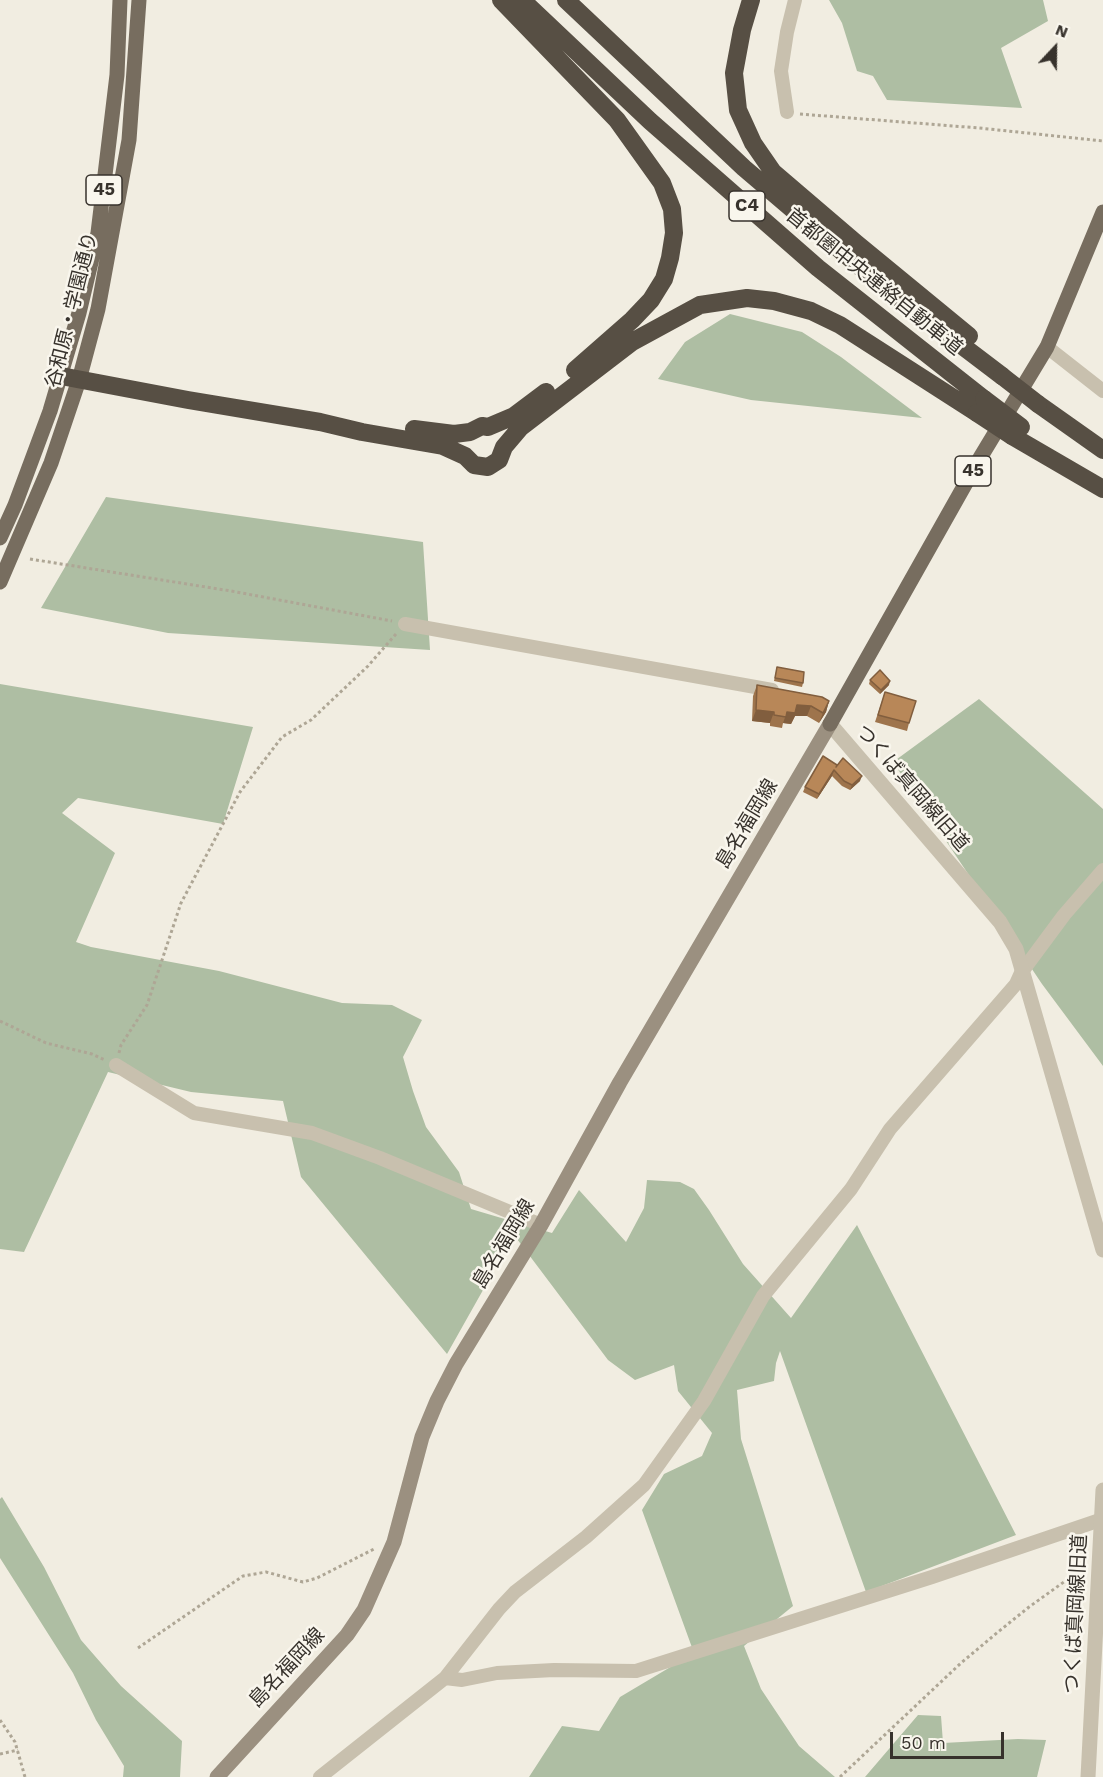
<!DOCTYPE html>
<html>
<head>
<meta charset="utf-8">
<style>
	body { margin:0 }
	#map { position:relative; width:1103px; height:1777px; overflow:hidden; background:#f1ede1; font-family:"Work Sans",sans-serif }
	canvas { display:block }
	.north { position:absolute; left:1025px; top:18px; width:60px; height:60px; -webkit-text-stroke:4px #f9f6ed; paint-order:stroke; rotate:22deg; font-size:16px; font-weight:700; line-height:24px; text-align:center; color:#37322c }
	.north::after { content:''; display:block; margin:auto; width:21px; height:27px; background:#37322c; clip-path:polygon(50% 0,100% 100%,50% 72%,0 100%) }
	.scale { position:absolute; left:890px; top:1732px; width:114px; height:27px; box-sizing:border-box; border:3px solid #37322c; border-top:0; padding-left:8px; font-size:18px; line-height:21px; white-space:nowrap; color:#37322c; -webkit-text-stroke:4px #f9f6ed; paint-order:stroke }
</style>
</head>
<body>
<div id="map">
<canvas width="1103" height="1777"></canvas>
<div class="north">N</div>
<div class="scale">50 m</div>
</div>
<script>
const ctx = document.querySelector('canvas').getContext('2d');
ctx.lineJoin = 'round';
function paint(path, color) {
  ctx.fillStyle = color;
  ctx.fill(path, 'evenodd');
}
function toPath(rows) {
  const path = new Path2D();
  for (const r of rows) {
    path.moveTo(r[0], r[1]);
    for (let i = 2; i < r.length; i += 2) path.lineTo(r[i], r[i + 1]);
  }
  return path;
}
function strokePath(path, color, width, dash) {
  ctx.strokeStyle = color;
  ctx.lineWidth = width;
  ctx.lineCap = dash ? 'butt' : 'round';
  ctx.setLineDash(dash || []);
  ctx.stroke(path);
}
function write(font, color, halo, rows, align = 'center') {
  ctx.font = font + ' "Work Sans","Noto Sans JP",sans-serif';
  ctx.lineWidth = 5;
  ctx.setLineDash([]);
  ctx.textBaseline = 'middle';
  ctx.strokeStyle = halo;
  ctx.fillStyle = color;
  for (const [text, x, y, turn = 0] of rows) {
    ctx.save();
    ctx.translate(x, y);
    ctx.rotate((+turn || 0) * Math.PI / 180);
    ctx.textAlign = isNaN(turn) ? turn : align;
    if (halo) ctx.strokeText(text, 0, 0);
    ctx.fillText(text, 0, 0);
    ctx.restore();
  }
}
paint(toPath([
	[829,0,1043,0,1048,21,1001,48,1022,108,887,100,873,76,857,71,842,23],
	[730,314,802,332,841,357,922,418,751,400,658,379,685,342],
	[106,497,423,542,430,650,168,633,41,608],
	[0,684,253,727,223,824,78,798,62,813,115,853,76,942,91,947,219,971,342,1003,392,1005,422,1020,403,1057,413,1091,426,1127,459,1172,471,1209,552,1233,579,1190,626,1242,644,1208,647,1180,680,1182,694,1189,709,1210,743,1264,791,1318,857,1225,1016,1535,866,1592,780,1351,776,1363,774,1381,737,1390,741,1439,793,1606,744,1646,761,1689,799,1746,835,1777,529,1777,562,1726,599,1731,620,1697,694,1653,642,1510,664,1474,702,1456,712,1433,678,1391,674,1365,635,1380,608,1360,514,1235,447,1354,301,1177,283,1101,191,1092,108,1072,24,1252,0,1249],
	[979,699,1103,809,1103,1066,1042,984,893,762],
	[2,1497,44,1567,81,1640,121,1686,182,1741,180,1777,123,1777,124,1766,96,1720,73,1673,0,1558,0,1499],
	[918,1715,941,1716,943,1743,1018,1739,1046,1740,1037,1777,865,1777]
]), '#aebea3');
strokePath(toPath([
	[800,114,979,128,1103,141],
	[30,559,231,591,392,621],
	[0,1021,46,1043,92,1054,105,1060],
	[119,1053,121,1045,147,1005,181,903,240,792,282,737,311,720,368,666,396,634],
	[138,1648,243,1576,266,1572,303,1582,317,1578,374,1549],
	[0,1720,15,1742,25,1777],
	[0,1754,18,1750],
	[840,1777,961,1663,998,1632,1029,1607,1068,1579,1085,1574]
]), '#aea695', 3, [3, 3]);
strokePath(toPath([
	[787,112,781,71,787,32,795,0],
	[1047,347,1103,391],
	[405,624,772,690],
	[116,1065,194,1113,312,1133,380,1158,541,1225],
	[445,1678,462,1680,497,1673,554,1670,636,1671,932,1577,1103,1519],
	[320,1777,445,1678,499,1609,515,1592,586,1537,644,1485,704,1401,763,1296,851,1189,890,1129,1016,984,1021,973,1064,915,1103,870]
]), '#c8c0ae', 14);
strokePath(toPath([
	[830,724,1000,922,1016,949,1103,1250],
	[1088,1777,1103,1490]
]), '#c8c0ae', 15);
strokePath(toPath([
	[217,1777,347,1635,364,1610,394,1542,422,1437,437,1401,456,1364,541,1225,620,1082,830,724]
]), '#9b9080', 15);
strokePath(toPath([
	[0,538,15,505,50,411,79,313,98,233,117,75,120,0],
	[0,582,51,463,79,380,98,309,129,140,139,0],
	[830,724,980,458,1047,347,1103,212]
]), '#776d5f', 15);
strokePath(toPath([
	[501,0,617,120,662,183,672,209,674,233,670,258,664,279,651,300,632,320,575,370],
	[522,0,650,121,818,268,984,399],
	[566,0,744,168,873,278,1002,376],
	[751,0,742,30,734,73,738,110,753,143,773,172,856,243,969,336],
	[61,376,188,400,320,422,362,432,443,446,465,456,474,465,488,467,499,460,504,447,521,427,632,342,700,305,747,298,774,301,811,311,840,325,977,413],
	[1038,404,1103,450],
	[414,429,454,434,470,432,482,426,488,427,514,416,546,392],
	[1012,436,1103,489]
]), '#574f44', 18);
strokePath(toPath([
	[1002,376,1038,404],
	[984,399,1021,427],
	[977,413,1012,436]
]), '#574f44', 18);
paint(toPath([
	[777,667,803,683,802,687,774,681],
	[870,680,889,685,880,694,869,684],
	[757,685,829,701,826,712,819,723,807,716,795,716,791,724,783,723,782,728,770,726,770,723,752,721,753,696],
	[885,692,909,723,907,731,875,722],
	[823,756,860,781,850,790,842,786,832,776,817,799,803,792,805,787]
]), '#9e744c');
paint(toPath([
	[890,681,889,685,880,694,881,690],
	[829,701,826,712,819,723,823,713],
	[797,705,811,706,807,716,795,716,791,724,783,723,787,712],
	[756,710,774,712,770,723,752,721],
	[834,770,832,776,817,799,819,794],
	[862,776,860,781,850,790,852,785]
]), '#815e3e');
const building = toPath([
	[777,667,804,672,803,683,775,678,777,667],
	[880,670,890,681,881,690,870,680,880,670],
	[757,685,822,697,829,701,823,713,811,706,797,705,795,713,787,712,786,717,774,715,774,712,756,710,757,685],
	[885,692,916,701,909,723,878,715,885,692],
	[823,756,837,765,836,767,843,758,862,776,852,785,844,781,834,770,819,794,805,787,823,756]
]);
paint(building, '#b88758');
strokePath(building, '#815e3e', 1.5);
for (const [x, y, w] of [
	[104,190,36],
	[747,206,36],
	[973,471,36]
]) {
  const box = new Path2D();
  box.roundRect(x - w / 2, y - 15, w, 30, 4.5);
  ctx.fillStyle = '#f9f6ed';
  ctx.fill(box);
  strokePath(box, '#37322c', 1.5);
}
write('bold 18px', '#37322c', null, [
	["45",104,190],
	["C4",747,206],
	["45",973,471]
]);
write('20px', '#37322c', '#f9f6ed', [
	["首都圏中央連絡自動車道",874,282,39],
	["谷和原・学園通り",72,310,-76],
	["つくば真岡線旧道",912,788,49],
	["島名福岡線",747,824,-59],
	["島名福岡線",504,1244,-59],
	["つくば真岡線旧道",1076,1614,-87],
	["島名福岡線",287,1668,-47]
]);
</script>
</body>
</html>
